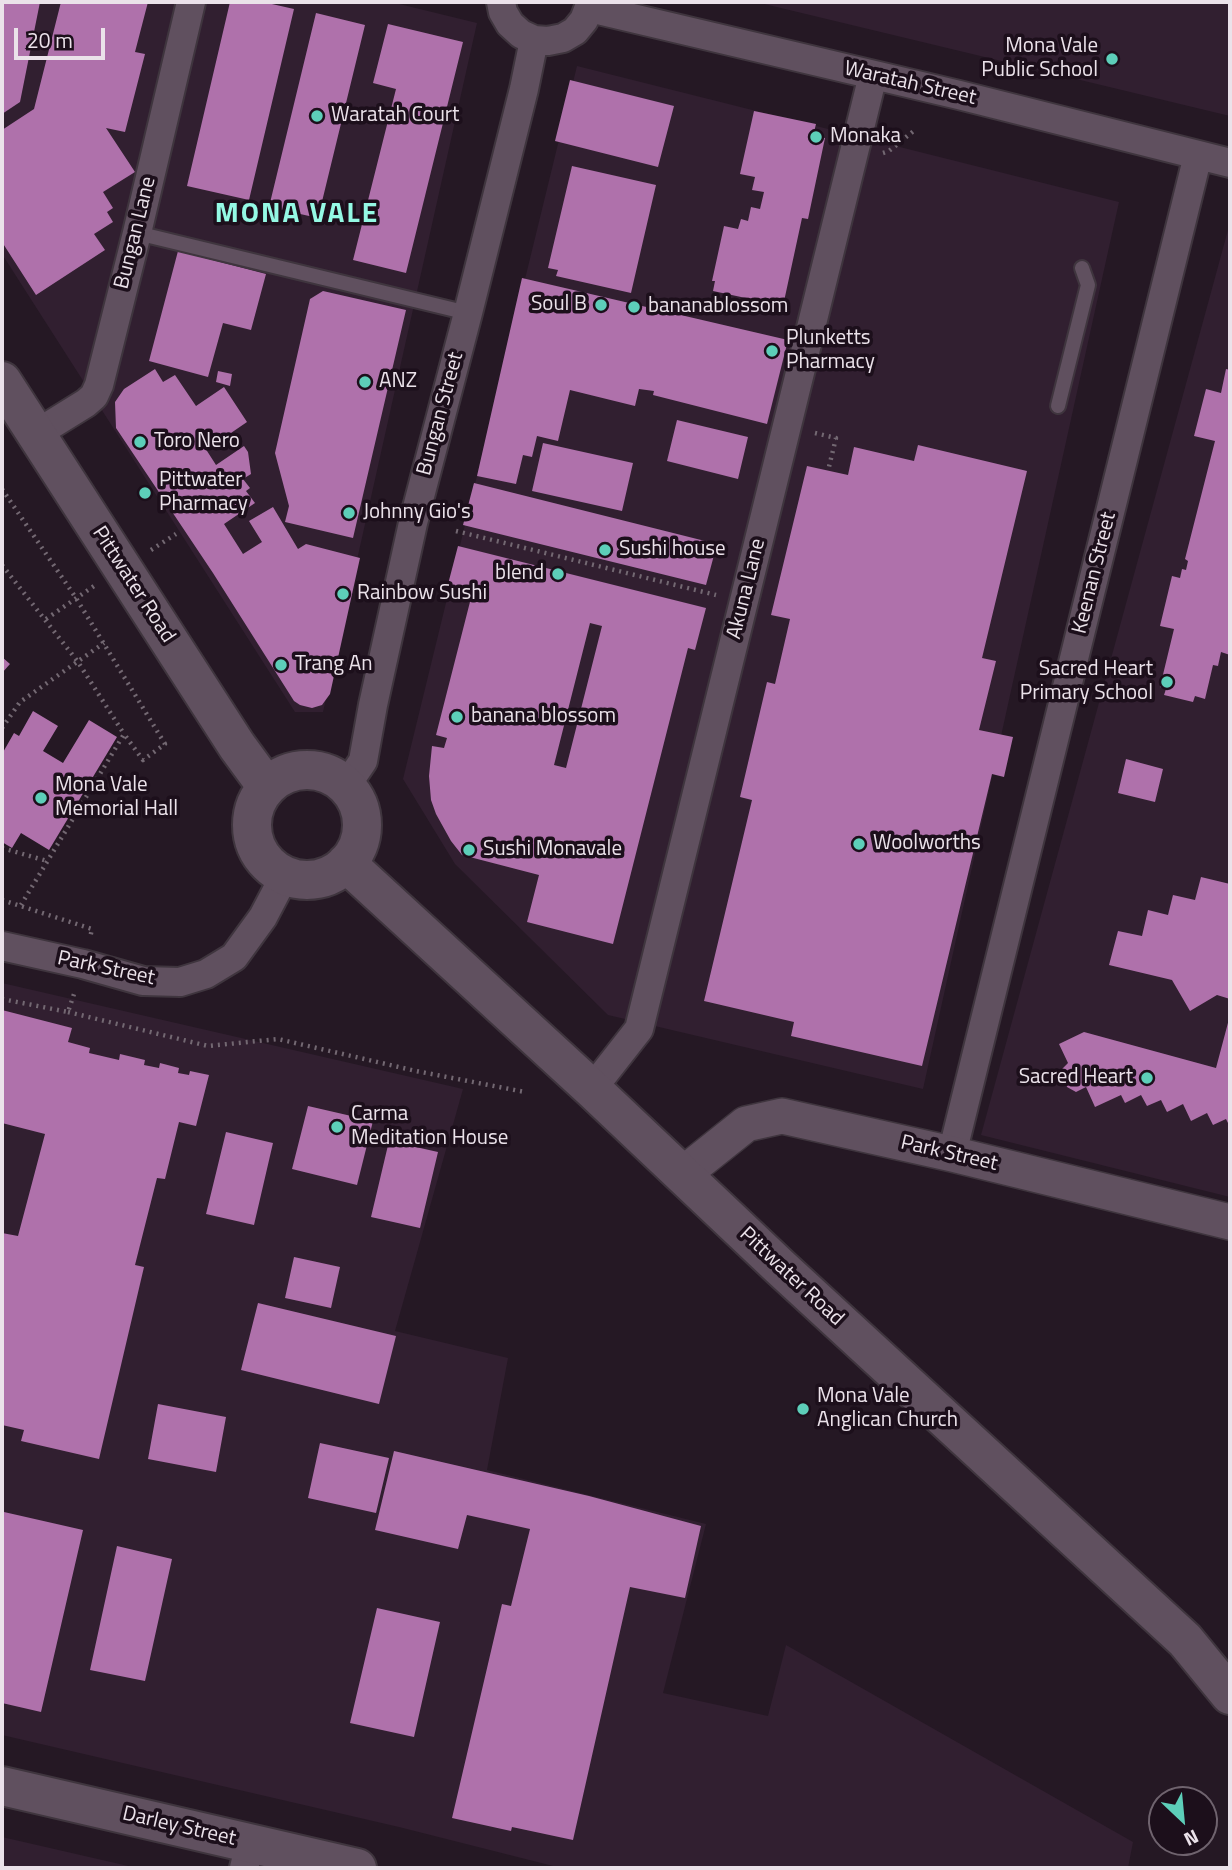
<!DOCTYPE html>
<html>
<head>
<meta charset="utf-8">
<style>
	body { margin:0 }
	#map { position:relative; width:1232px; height:1870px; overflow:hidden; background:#251824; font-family:"Titillium Web",sans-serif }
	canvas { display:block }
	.frame { position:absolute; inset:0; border:4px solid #ebe2ea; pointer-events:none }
	.north { position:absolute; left:1148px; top:1786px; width:70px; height:70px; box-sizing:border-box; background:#1c0f1b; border:2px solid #6f636e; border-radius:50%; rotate:154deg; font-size:19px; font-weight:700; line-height:28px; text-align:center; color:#ebe2ea }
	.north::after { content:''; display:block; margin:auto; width:24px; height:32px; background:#5dceb9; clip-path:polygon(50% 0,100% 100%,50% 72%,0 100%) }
	.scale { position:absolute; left:14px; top:28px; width:91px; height:32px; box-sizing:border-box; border:4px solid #ebe2ea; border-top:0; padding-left:9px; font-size:21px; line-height:24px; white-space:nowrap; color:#ebe2ea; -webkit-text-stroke:5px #1c0f1b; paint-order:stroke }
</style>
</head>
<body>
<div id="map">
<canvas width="1232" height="1870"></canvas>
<div class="frame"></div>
<div class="north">N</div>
<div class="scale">20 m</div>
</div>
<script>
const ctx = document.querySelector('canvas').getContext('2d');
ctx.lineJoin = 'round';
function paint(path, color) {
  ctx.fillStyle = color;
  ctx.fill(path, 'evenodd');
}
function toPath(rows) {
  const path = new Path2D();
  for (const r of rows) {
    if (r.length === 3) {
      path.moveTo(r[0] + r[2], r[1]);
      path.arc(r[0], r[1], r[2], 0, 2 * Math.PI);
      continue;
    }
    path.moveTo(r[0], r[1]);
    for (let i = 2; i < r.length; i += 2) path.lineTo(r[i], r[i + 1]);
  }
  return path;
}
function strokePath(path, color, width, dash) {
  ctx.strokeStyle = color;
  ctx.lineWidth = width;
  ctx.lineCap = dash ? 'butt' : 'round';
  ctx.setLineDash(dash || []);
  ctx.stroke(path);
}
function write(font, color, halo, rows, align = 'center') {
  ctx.font = font + ' "Titillium Web",sans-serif';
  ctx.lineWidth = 7;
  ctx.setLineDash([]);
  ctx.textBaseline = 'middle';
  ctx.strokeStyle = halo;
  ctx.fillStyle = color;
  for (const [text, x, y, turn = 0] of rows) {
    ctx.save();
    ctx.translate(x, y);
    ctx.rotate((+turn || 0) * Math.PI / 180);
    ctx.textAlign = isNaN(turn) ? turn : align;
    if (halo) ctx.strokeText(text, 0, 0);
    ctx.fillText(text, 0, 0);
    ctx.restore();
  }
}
paint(toPath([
	[2,2,391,2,477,23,323,712,295,712,2,254],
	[756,2,1230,2,1230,116],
	[577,66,1119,202,923,1089,608,1015,455,864,403,779],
	[1230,228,1230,1197,981,1135,1228,230],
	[2,983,463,1089,395,1331,508,1358,487,1470,706,1524,663,1693,768,1716,786,1645,1133,1842,1128,1868,561,1868,399,1827,2,1735],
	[2,1837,137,1868,2,1868]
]), '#311f30');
paint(toPath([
	[2,2,40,2,20,102,2,114],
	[61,2,148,2,135,52,145,54,125,132,106,128,135,172,103,192,113,208,107,212,113,222,94,234,105,250,36,295,2,242,2,130,34,109],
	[230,2,263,2,294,9,249,200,187,186],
	[316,13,365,25,318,218,269,207],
	[388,24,463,42,406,273,353,260,396,89,373,83],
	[570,80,674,106,658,167,555,141],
	[754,111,816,124,813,136,825,138,808,219,802,218,783,306,713,291,715,281,712,281,724,226,738,229,741,219,748,221,751,207,760,209,764,192,752,190,755,177,740,174],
	[572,166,656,185,631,293,556,276,558,270,548,268],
	[178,251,266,274,251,330,223,323,208,377,149,361],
	[522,278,788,340,767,424,653,395,654,391,639,389,635,406,570,390,558,441,537,436,532,457,523,455,516,484,477,476],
	[323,291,406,310,353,538,285,522,289,506,275,453,310,299],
	[155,369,163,382,175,375,196,406,224,387,247,422,228,435,227,433,215,440,211,433,200,440,216,465,244,446,248,452,251,474,243,479,250,488,246,491,255,503,224,524,243,554,262,542,249,521,273,507,298,549,306,544,360,558,330,694,322,705,312,708,300,705,294,701,213,573,116,428,115,402,124,389],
	[1226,369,1230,370,1230,655,1221,652,1218,666,1213,665,1205,699,1195,696,1193,702,1164,695,1166,689,1160,687,1174,629,1160,626,1172,576,1180,578,1182,569,1186,570,1188,561,1185,559,1215,441,1194,436,1206,389,1221,393],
	[218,371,232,374,230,386,216,382],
	[677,420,748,437,738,479,667,461],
	[543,443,633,463,622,511,532,491],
	[918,445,1027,471,982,658,996,661,979,730,1013,737,1004,777,992,774,922,1066,791,1036,794,1022,704,1001,752,800,740,797,767,682,775,684,790,619,771,615,807,466,848,475,854,447,914,461],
	[474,483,717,544,706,585,463,525],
	[458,546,706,608,695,650,688,648,613,944,527,922,539,875,462,855,451,841,436,814,431,800,429,776,432,746,444,748,447,738,436,735,472,594,447,588],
	[590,623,602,626,566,768,554,765],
	[2,657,10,664,2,673],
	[33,711,58,726,43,751,63,763,89,720,117,737,49,850,21,833,12,848,2,842,2,754,14,733,19,736],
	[1126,759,1163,769,1155,802,1118,793],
	[1201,877,1230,884,1230,999,1217,995,1190,1011,1172,980,1109,965,1118,931,1142,936,1148,910,1168,915,1173,895,1195,900],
	[2,1010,72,1028,68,1042,90,1048,89,1053,119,1060,120,1054,145,1060,144,1065,159,1068,160,1063,179,1068,178,1073,189,1075,190,1071,209,1075,196,1126,179,1122,165,1179,157,1178,135,1265,144,1267,99,1459,21,1441,24,1430,2,1425,2,1233,18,1236,45,1134,2,1123],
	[1229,1019,1230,1127,1226,1119,1213,1125,1207,1113,1191,1121,1183,1104,1167,1112,1161,1100,1147,1106,1141,1095,1125,1103,1121,1095,1095,1107,1086,1087,1076,1092,1067,1087,1062,1069,1068,1063,1059,1044,1084,1032,1216,1068],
	[308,1106,373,1121,357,1185,292,1169],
	[226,1132,273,1143,254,1225,206,1214],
	[389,1141,438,1152,420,1228,371,1217],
	[294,1257,340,1267,331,1308,285,1298],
	[258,1303,396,1336,379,1404,241,1370],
	[158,1404,226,1417,216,1472,148,1459],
	[320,1443,389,1458,376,1513,308,1498],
	[394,1451,589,1496,701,1526,685,1598,630,1587,573,1840,512,1827,511,1831,452,1818,502,1604,511,1606,530,1529,467,1515,458,1549,375,1530],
	[4,1512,83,1530,41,1712,2,1703,2,1522],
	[117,1546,172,1559,145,1681,90,1670],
	[377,1608,440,1622,414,1737,350,1723]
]), '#af71ab');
const service = toPath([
	[137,233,468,313],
	[1058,406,1088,285,1082,268]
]);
const minor = toPath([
	[501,2,503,12,510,24,521,34,534,40,548,41,563,38,575,31,584,20,591,2],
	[590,8,959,95,1230,163],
	[36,434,86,403,94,396,99,385,137,233,191,2],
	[346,786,363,761,373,705,413,523,468,313,524,89,534,40],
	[2,946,83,964,143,981,180,982,206,974,234,957,263,917,285,875],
	[592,1089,639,1029,873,75],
	[952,1154,1198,155],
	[244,1868,250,1843]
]);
const tertiary = toPath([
	[682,1175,746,1124,782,1116,952,1154,1230,1222]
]);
const secondary = toPath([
	[2,381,237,746,267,787],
	[307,825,55],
	[346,863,592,1089,780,1267,1185,1640,1230,1695],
	[2,1786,357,1868]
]);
strokePath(service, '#3f353e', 18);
strokePath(minor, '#3f353e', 32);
strokePath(tertiary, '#3f353e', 38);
strokePath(secondary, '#3f353e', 42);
strokePath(toPath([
	[883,153,889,151,916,129],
	[815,433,836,438,828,471],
	[2,489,76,598,165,744,143,760,124,734,21,905],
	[456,531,716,595],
	[151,550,176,534],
	[2,565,78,662,124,734],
	[46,619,94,586],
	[2,728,20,702,104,643],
	[2,848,47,861],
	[2,900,92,929,90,938],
	[2,999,68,1012,75,991],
	[68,1012,208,1046,278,1039,416,1071,525,1092]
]), '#736872', 4.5, [2, 5]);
strokePath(service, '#60505f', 14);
strokePath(minor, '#60505f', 28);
strokePath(tertiary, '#60505f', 35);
strokePath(secondary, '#60505f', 38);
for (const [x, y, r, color] of [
	[1112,59,7,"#5dceb9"],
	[317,116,7,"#5dceb9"],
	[816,137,7,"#5dceb9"],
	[601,305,7,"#5dceb9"],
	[634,307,7,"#5dceb9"],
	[772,351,7,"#5dceb9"],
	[365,382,7,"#5dceb9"],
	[140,442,7,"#5dceb9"],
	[145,493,7,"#5dceb9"],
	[349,513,7,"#5dceb9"],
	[605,550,7,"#5dceb9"],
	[558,574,7,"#5dceb9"],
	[343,594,7,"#5dceb9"],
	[281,665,7,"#5dceb9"],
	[1167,682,7,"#5dceb9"],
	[457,717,7,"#5dceb9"],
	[41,798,7,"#5dceb9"],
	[859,844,7,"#5dceb9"],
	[469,850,7,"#5dceb9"],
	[1147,1078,7,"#5dceb9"],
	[337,1127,7,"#5dceb9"],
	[803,1409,7,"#5dceb9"]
]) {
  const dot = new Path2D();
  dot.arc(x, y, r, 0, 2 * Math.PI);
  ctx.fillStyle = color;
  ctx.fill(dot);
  strokePath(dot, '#1c0f1b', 2.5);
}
write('21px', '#ebe2ea', '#1c0f1b', [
	["Mona Vale",1098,47,"right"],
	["Public School",1098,71,"right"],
	["Waratah Court",331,116],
	["Monaka",830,137],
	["Soul B",587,305,"right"],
	["bananablossom",648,307],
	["Plunketts",786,339],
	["Pharmacy",786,363],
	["ANZ",379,382],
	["Toro Nero",154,442],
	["Pittwater",159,481],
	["Pharmacy",159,505],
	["Johnny Gio's",363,513],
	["Sushi house",619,550],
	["blend",544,574,"right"],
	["Rainbow Sushi",357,594],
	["Trang An",295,665],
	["Sacred Heart",1153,670,"right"],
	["Primary School",1153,694,"right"],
	["banana blossom",471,717],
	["Mona Vale",55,786],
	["Memorial Hall",55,810],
	["Woolworths",873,844],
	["Sushi Monavale",483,850],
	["Sacred Heart",1133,1078,"right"],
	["Carma",351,1115],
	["Meditation House",351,1139],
	["Mona Vale",817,1397],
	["Anglican Church",817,1421]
], 'left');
write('21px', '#ebe2ea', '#1c0f1b', [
	["Waratah Street",910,84,13],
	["Bungan Lane",136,233,-76],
	["Bungan Street",441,414,-75],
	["Keenan Street",1095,573,-76],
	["Pittwater Road",133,585,57],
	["Akuna Lane",747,589,-76],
	["Park Street",106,969,12],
	["Park Street",949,1154,13],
	["Pittwater Road",791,1277,43],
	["Darley Street",179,1827,13]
]);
ctx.letterSpacing = '2px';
write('bold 28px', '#94f9e4', '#1c0f1b', [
	["MONA VALE",297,215]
]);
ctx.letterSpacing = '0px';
</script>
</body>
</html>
